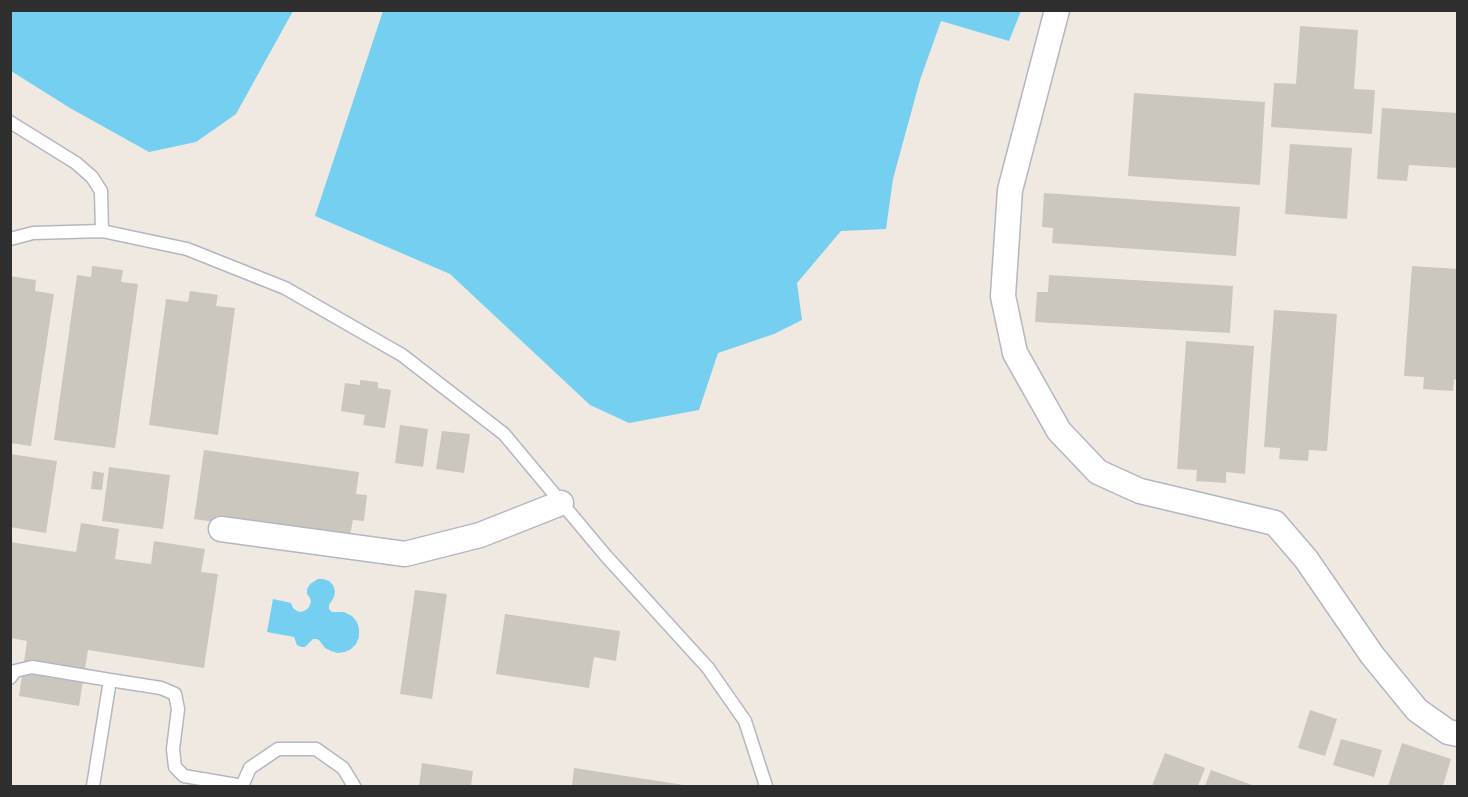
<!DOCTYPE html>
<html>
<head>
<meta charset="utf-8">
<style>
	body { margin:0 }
	#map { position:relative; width:1468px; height:797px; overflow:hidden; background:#efe9e1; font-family:Helvetica,sans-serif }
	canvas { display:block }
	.frame { position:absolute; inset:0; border:12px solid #2e2e2e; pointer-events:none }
</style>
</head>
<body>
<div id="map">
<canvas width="1468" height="797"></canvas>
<div class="frame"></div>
</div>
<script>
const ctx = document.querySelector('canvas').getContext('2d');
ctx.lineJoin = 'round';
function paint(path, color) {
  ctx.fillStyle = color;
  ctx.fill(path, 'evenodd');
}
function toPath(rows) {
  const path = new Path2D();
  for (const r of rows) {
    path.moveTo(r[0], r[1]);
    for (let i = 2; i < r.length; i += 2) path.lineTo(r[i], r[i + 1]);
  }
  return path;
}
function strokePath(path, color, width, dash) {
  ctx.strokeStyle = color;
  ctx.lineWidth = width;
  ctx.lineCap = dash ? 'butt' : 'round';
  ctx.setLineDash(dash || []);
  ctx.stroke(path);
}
paint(toPath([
	[10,11,11,10,293,11,236,114,196,142,149,152,70,108,11,71],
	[383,11,383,10,1021,11,1009,41,941,21,920,80,893,179,886,229,841,231,797,283,802,320,774,334,718,353,699,410,629,423,590,405,450,274,315,216],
	[318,579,323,579,329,581,333,585,335,591,334,597,329,605,329,609,332,612,344,612,352,616,357,622,359,629,359,637,356,644,351,649,345,652,338,653,331,651,325,648,319,640,316,639,313,639,305,647,301,647,297,645,294,637,267,632,273,599,291,603,293,608,297,611,301,612,306,610,309,607,311,602,310,598,307,594,307,589,310,584]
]), '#75cff0');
paint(toPath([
	[1300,26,1358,30,1354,89,1375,90,1372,134,1271,127,1274,83,1296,84],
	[1134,93,1265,102,1260,185,1128,176],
	[1382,108,1458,113,1458,168,1409,165,1407,181,1377,179],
	[1290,144,1352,148,1347,219,1285,214],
	[1044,193,1240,207,1236,256,1052,243,1053,228,1042,227],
	[92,266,123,270,121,282,138,284,115,448,54,440,77,275,91,277],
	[1412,266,1458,269,1458,380,1454,379,1453,391,1423,389,1424,377,1404,376],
	[1049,275,1233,286,1230,333,1035,322,1037,292,1048,292],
	[10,276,36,280,35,291,54,294,31,446,10,443],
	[190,291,218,295,216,306,235,308,218,435,149,425,166,299,188,302],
	[1274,310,1337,314,1327,451,1309,450,1308,461,1279,459,1280,448,1264,447],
	[1186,341,1254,346,1245,474,1226,472,1226,483,1196,481,1197,470,1177,469],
	[360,380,378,382,378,388,391,390,385,428,363,425,365,415,341,411,345,383,360,385],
	[400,425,428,429,423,467,395,463],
	[442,431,470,434,464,473,436,469],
	[204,450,359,472,356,494,367,495,364,521,353,520,349,541,194,519],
	[10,454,57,461,46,533,10,527],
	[109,467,170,475,163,529,102,521],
	[93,471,104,473,102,490,91,489],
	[81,523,119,529,115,559,151,564,154,541,205,549,201,572,218,574,204,668,88,650,79,706,19,696,27,641,10,638,10,542,76,552],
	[415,590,447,594,432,699,400,694],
	[505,614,620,631,616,661,594,657,589,688,496,674],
	[1310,710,1337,719,1325,756,1298,748],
	[1341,739,1382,750,1374,777,1333,765],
	[1402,743,1451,759,1443,786,1388,786],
	[1165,753,1205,768,1198,786,1152,786],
	[422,763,473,771,471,786,419,786],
	[574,768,684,785,684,786,572,786],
	[1211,770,1252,785,1251,786,1205,786]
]), '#cbc7bf');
const lane = toPath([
	[10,122,76,163,92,177,101,191,102,231],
	[10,239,33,233,102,231,187,249,285,288,402,355,504,434,606,556,708,668,745,721,766,786],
	[10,678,15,671,32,667,110,680],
	[93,786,110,680,161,688,175,694,178,709,173,749,175,767,184,776,243,786],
	[242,786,250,768,278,749,316,749,343,768,354,786]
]);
const street = toPath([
	[1057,10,1010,190,1003,296,1015,353,1059,431,1098,472,1140,491,1275,523,1306,559,1372,655,1417,710,1448,732,1458,734],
	[221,529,405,554,480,535,561,503]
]);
strokePath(lane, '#b4b7c1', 15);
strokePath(street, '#b4b7c1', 27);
strokePath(lane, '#fff', 12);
strokePath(street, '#fff', 24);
</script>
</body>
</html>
